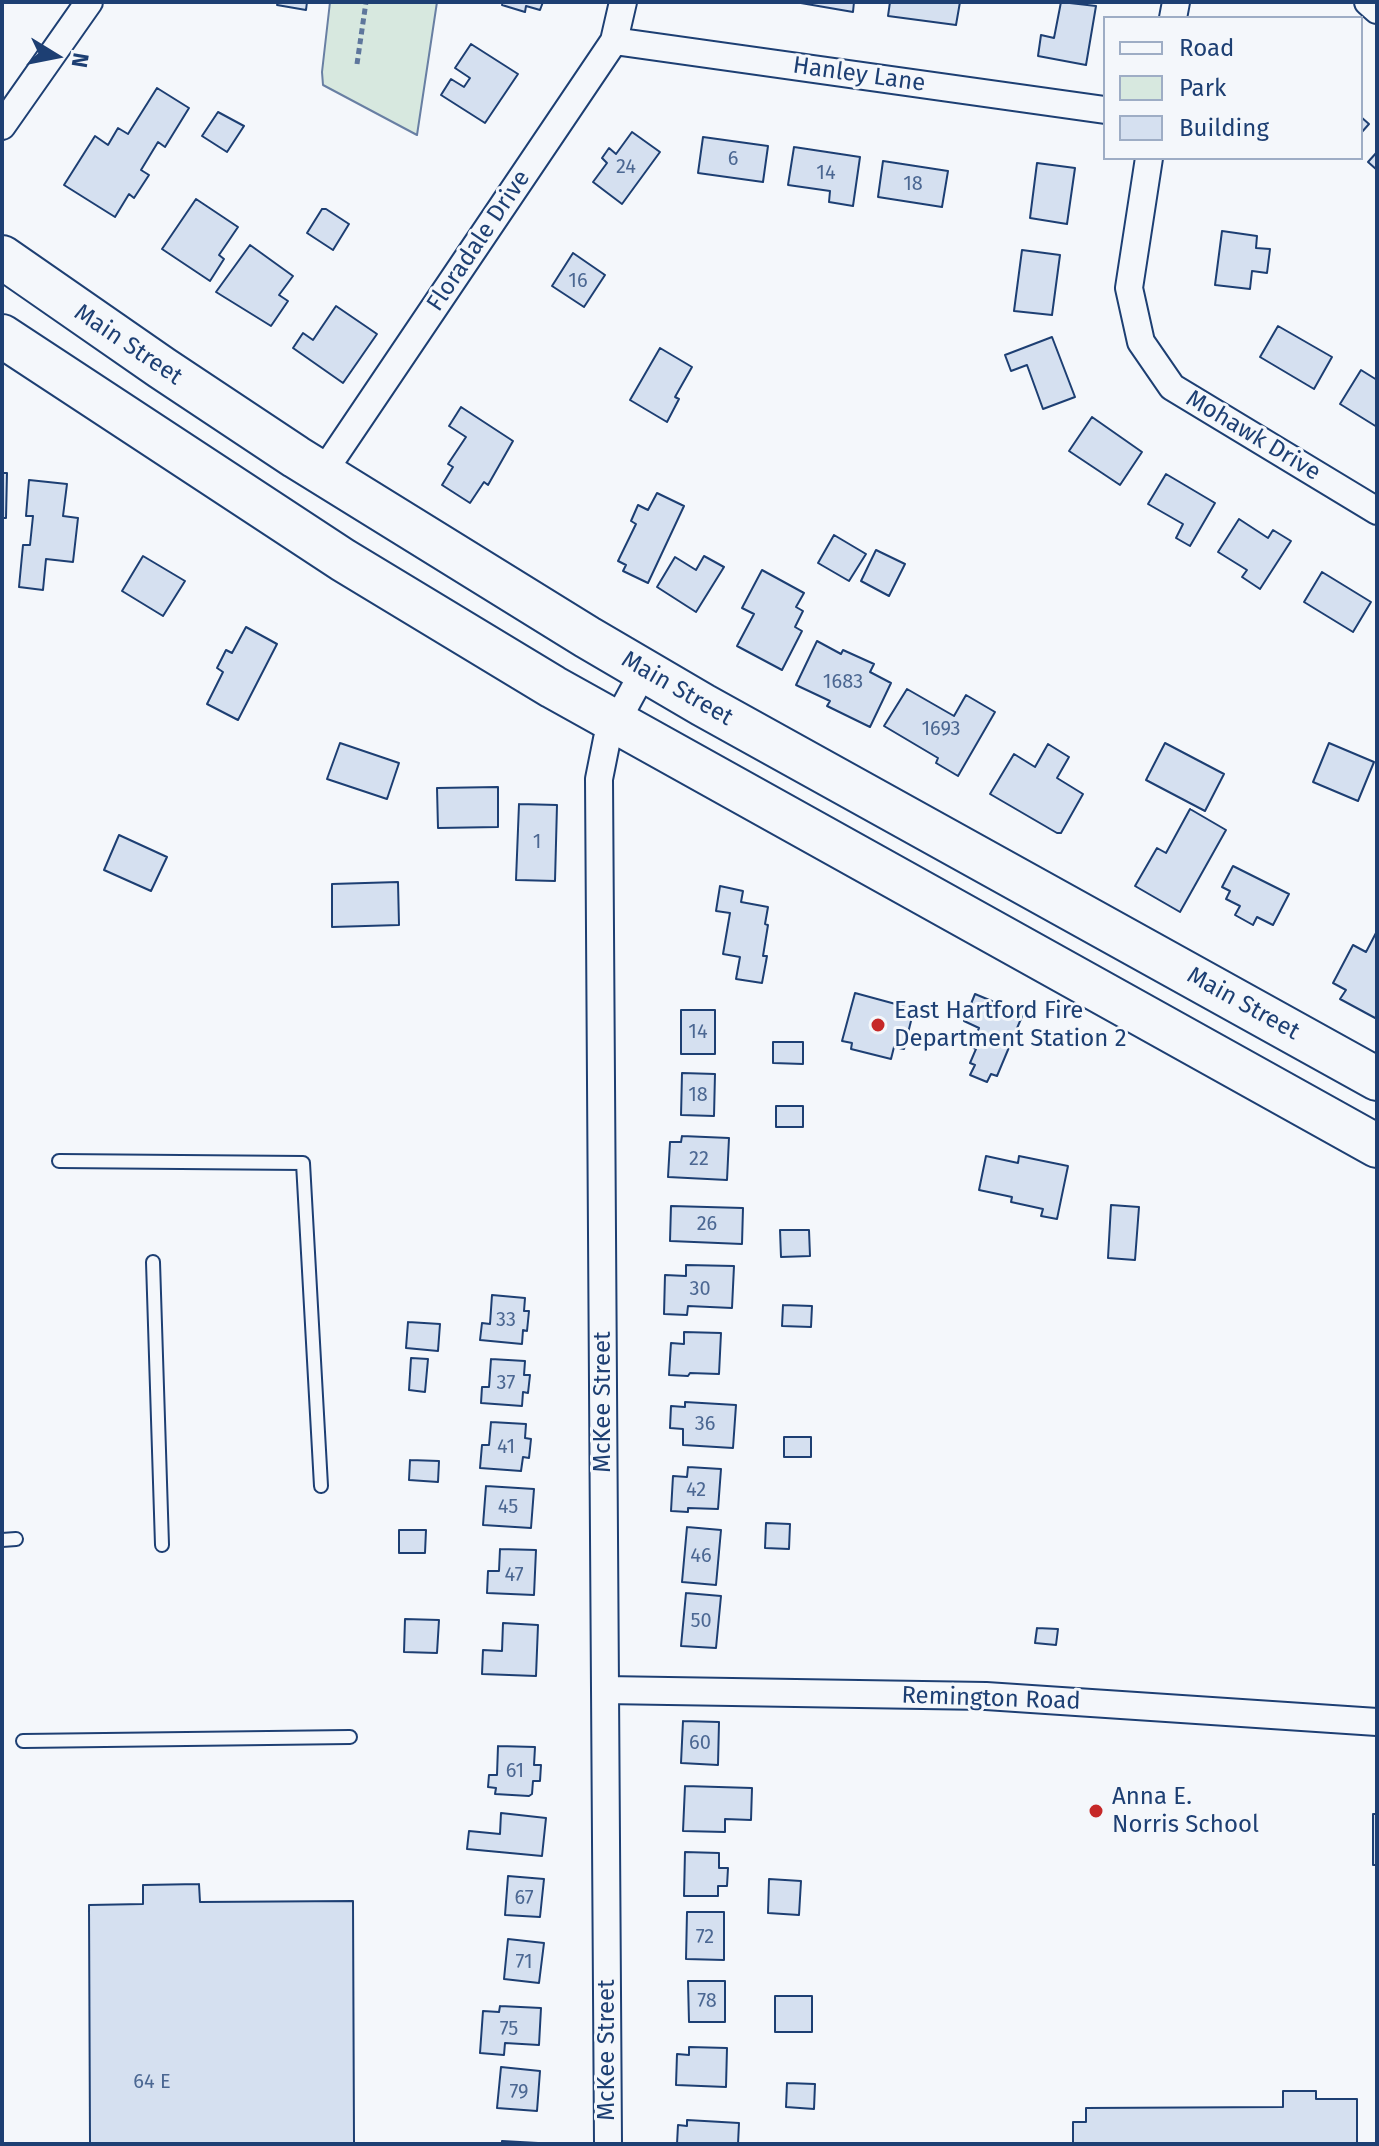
<!DOCTYPE html>
<html>
<head>
<meta charset="utf-8">
<style>
	body { margin:0 }
	#map { position:relative; width:1379px; height:2146px; overflow:hidden; background:#f4f7fb; font-family:"Fira Sans",sans-serif }
	canvas { display:block }
	.frame { position:absolute; inset:0; border:4px solid #1d3f73; pointer-events:none }
	.legend { position:absolute; left:1103px; top:16px; width:260px; height:144px; box-sizing:border-box; background:#f4f7fb; border:2px solid #9eadc5; margin:0; padding:10px 14px; list-style:none; font-size:24px; color:#1d3f73 }
	.legend li { display:flex; align-items:center; gap:16px; height:40px }
	.legend b { width:40px; border:2px solid #9eadc5 }
	.north { position:absolute; left:16px; top:16px; width:80px; height:80px; -webkit-text-stroke:6px #f4f7fb; paint-order:stroke; rotate:100deg; font-size:22px; font-weight:700; line-height:32px; text-align:center; color:#1d3f73 }
	.north::after { content:''; display:block; margin:auto; width:28px; height:36px; background:#1d3f73; clip-path:polygon(50% 0,100% 100%,50% 72%,0 100%) }
</style>
</head>
<body>
<div id="map">
<canvas width="1379" height="2146"></canvas>
<div class="frame"></div>
<ul class="legend">
<li><b style="height:10px;background:#f4f7fb"></b>Road</li>
<li><b style="height:22px;background:#d7e8df"></b>Park</li>
<li><b style="height:22px;background:#d5e0f0"></b>Building</li>
</ul>
<div class="north">N</div>
</div>
<script>
const ctx = document.querySelector('canvas').getContext('2d');
ctx.lineJoin = 'round';
function paint(path, color) {
  ctx.fillStyle = color;
  ctx.fill(path, 'evenodd');
}
function toPath(rows) {
  const path = new Path2D();
  for (const r of rows) {
    path.moveTo(r[0], r[1]);
    for (let i = 2; i < r.length; i += 2) path.lineTo(r[i], r[i + 1]);
  }
  return path;
}
function strokePath(path, color, width, dash) {
  ctx.strokeStyle = color;
  ctx.lineWidth = width;
  ctx.lineCap = dash ? 'butt' : 'round';
  ctx.setLineDash(dash || []);
  ctx.stroke(path);
}
function write(font, color, halo, rows, align = 'center') {
  ctx.font = font + ' "Fira Sans",sans-serif';
  ctx.lineWidth = 6;
  ctx.setLineDash([]);
  ctx.textBaseline = 'middle';
  ctx.strokeStyle = halo;
  ctx.fillStyle = color;
  for (const [text, x, y, turn = 0] of rows) {
    ctx.save();
    ctx.translate(x, y);
    ctx.rotate((+turn || 0) * Math.PI / 180);
    ctx.textAlign = isNaN(turn) ? turn : align;
    if (halo) ctx.strokeText(text, 0, 0);
    ctx.fillText(text, 0, 0);
    ctx.restore();
  }
}
const green = toPath([
	[330,2,437,2,417,135,323,85,322,72,330,2]
]);
paint(green, '#d7e8df');
strokePath(green, '#687fa3', 2);
const building = toPath([
	[278,2,307,2,306,10,277,5,278,2],
	[503,2,543,2,540,10,526,6,525,12,502,5,503,2],
	[795,2,854,2,853,12,795,2],
	[890,2,960,2,956,25,888,16,890,2],
	[1061,2,1096,6,1086,65,1038,56,1041,35,1054,38,1061,2],
	[471,44,518,74,485,123,441,95,451,79,464,87,470,78,455,68,471,44],
	[157,88,189,108,165,147,158,142,141,170,149,175,134,198,129,194,115,217,64,185,95,136,108,145,118,128,128,134,157,88],
	[218,112,244,126,227,152,202,136,218,112],
	[1361,117,1369,124,1361,133,1361,117],
	[632,132,660,152,622,204,593,182,607,163,602,158,609,148,616,154,632,132],
	[703,137,768,146,763,182,698,173,703,137],
	[794,147,860,157,853,206,829,202,830,191,788,185,794,147],
	[1377,152,1377,170,1368,162,1377,152],
	[883,161,948,171,942,207,878,197,883,161],
	[1037,163,1075,168,1067,224,1030,218,1037,163],
	[196,199,238,227,219,255,224,259,210,281,162,249,196,199],
	[322,209,326,209,349,224,333,250,307,233,322,209],
	[1222,231,1257,236,1256,248,1270,249,1267,273,1252,271,1250,289,1215,285,1222,231],
	[250,245,293,276,279,295,288,301,271,326,216,292,250,245],
	[1022,250,1060,255,1052,315,1014,311,1022,250],
	[573,253,605,275,584,307,552,286,573,253],
	[336,306,377,334,343,383,293,348,303,333,313,340,336,306],
	[1278,326,1332,357,1314,389,1260,357,1278,326],
	[1052,337,1075,397,1043,409,1027,365,1011,371,1005,355,1052,337],
	[660,348,692,367,675,397,679,399,667,422,630,400,660,348],
	[1361,370,1377,380,1377,427,1340,404,1361,370],
	[461,407,513,441,488,485,484,482,470,503,442,485,453,467,448,464,466,437,449,426,461,407],
	[1092,417,1142,452,1120,485,1069,451,1092,417],
	[2,473,7,473,6,518,2,518,2,473],
	[1166,474,1215,503,1190,546,1176,538,1183,524,1148,504,1166,474],
	[29,480,67,484,63,516,78,518,73,562,46,559,43,590,19,587,23,545,30,545,33,516,26,516,29,480],
	[657,493,684,506,648,583,623,571,626,565,618,561,636,524,631,521,638,505,648,510,657,493],
	[1239,519,1268,538,1273,530,1291,541,1260,589,1242,577,1247,570,1218,552,1239,519],
	[834,535,866,554,849,581,818,563,834,535],
	[876,550,905,564,889,596,861,581,876,550],
	[143,556,185,581,163,616,122,591,143,556],
	[704,556,724,567,696,612,657,587,675,557,696,570,704,556],
	[762,570,804,593,796,607,803,611,795,627,802,631,782,670,737,646,754,614,742,608,762,570],
	[1322,572,1371,602,1353,632,1304,602,1322,572],
	[246,627,277,644,238,720,207,704,223,672,217,668,226,650,232,653,246,627],
	[817,641,841,654,843,650,874,664,870,672,891,683,870,727,827,706,830,701,796,685,817,641],
	[907,689,954,716,966,695,995,712,958,776,936,763,938,758,884,726,907,689],
	[340,743,399,763,387,799,327,779,340,743],
	[1165,743,1224,774,1205,811,1146,780,1165,743],
	[1329,743,1374,762,1358,801,1313,782,1329,743],
	[1048,744,1069,757,1057,778,1083,794,1061,833,1057,833,990,794,1014,754,1035,767,1048,744],
	[498,787,498,827,438,828,437,788,498,787],
	[519,804,557,805,555,881,516,880,519,804],
	[1190,809,1226,830,1180,912,1135,886,1157,848,1166,853,1190,809],
	[119,835,167,857,151,891,104,870,119,835],
	[1233,866,1289,894,1273,925,1257,917,1253,925,1235,915,1240,906,1226,899,1230,891,1222,887,1233,866],
	[398,882,399,925,332,927,332,884,398,882],
	[720,886,743,891,741,902,768,907,765,924,768,925,763,956,767,956,762,983,736,979,740,957,723,954,730,913,716,911,720,886],
	[1377,931,1377,1019,1340,999,1346,990,1333,983,1353,945,1366,952,1377,931],
	[855,993,914,1009,904,1049,894,1047,891,1059,851,1049,852,1043,842,1041,855,993],
	[975,994,1023,1014,997,1076,991,1074,987,1082,970,1075,975,1065,970,1063,976,1049,971,1047,979,1028,964,1021,975,994],
	[681,1010,715,1010,715,1054,681,1054,681,1010],
	[773,1042,803,1042,803,1064,773,1063,773,1042],
	[682,1073,715,1074,714,1116,681,1115,682,1073],
	[776,1106,803,1106,803,1127,776,1127,776,1106],
	[682,1136,729,1138,727,1180,668,1177,670,1142,681,1142,682,1136],
	[986,1156,1018,1163,1019,1156,1068,1166,1057,1219,1041,1216,1043,1209,1011,1202,1012,1197,979,1190,986,1156],
	[1111,1205,1139,1207,1135,1260,1108,1258,1111,1205],
	[671,1206,743,1208,742,1244,670,1241,671,1206],
	[780,1230,809,1230,810,1256,781,1257,780,1230],
	[686,1265,734,1266,732,1308,688,1306,687,1315,664,1314,665,1275,686,1276,686,1265],
	[492,1295,525,1298,524,1311,529,1311,527,1331,523,1330,522,1344,480,1340,482,1323,490,1324,492,1295],
	[783,1305,812,1306,811,1327,782,1326,783,1305],
	[408,1322,440,1324,438,1351,406,1348,408,1322],
	[684,1332,721,1333,719,1374,690,1373,688,1376,669,1375,671,1343,684,1344,684,1332],
	[411,1358,428,1359,425,1392,409,1390,411,1358],
	[491,1359,525,1361,524,1375,530,1375,528,1393,523,1392,522,1406,481,1403,482,1387,489,1387,491,1359],
	[685,1402,736,1405,733,1448,683,1445,683,1429,670,1428,671,1406,685,1407,685,1402],
	[491,1422,526,1424,525,1438,531,1439,529,1458,523,1457,521,1471,480,1468,482,1445,489,1445,491,1422],
	[784,1437,811,1437,811,1457,784,1457,784,1437],
	[410,1460,439,1461,438,1482,409,1480,410,1460],
	[688,1467,721,1469,718,1509,688,1508,688,1512,671,1511,673,1476,687,1477,688,1467],
	[486,1486,534,1489,531,1528,483,1525,486,1486],
	[766,1523,790,1524,789,1549,765,1548,766,1523],
	[687,1527,721,1530,716,1585,682,1582,687,1527],
	[399,1530,426,1530,425,1553,399,1553,399,1530],
	[500,1549,536,1550,534,1595,487,1593,488,1571,499,1571,500,1549],
	[686,1593,721,1596,716,1648,681,1646,686,1593],
	[405,1619,439,1620,437,1653,404,1652,405,1619],
	[503,1623,538,1625,536,1676,482,1674,483,1650,502,1651,503,1623],
	[1037,1628,1058,1629,1056,1645,1035,1643,1037,1628],
	[683,1721,719,1722,718,1765,681,1763,683,1721],
	[498,1746,535,1747,534,1765,541,1765,540,1781,533,1781,532,1794,529,1796,495,1794,496,1788,488,1787,489,1775,497,1775,498,1746],
	[685,1786,752,1788,751,1820,725,1819,725,1832,683,1831,685,1786],
	[501,1813,546,1818,542,1856,467,1849,469,1831,500,1834,501,1813],
	[1373,1814,1377,1814,1377,1865,1373,1865,1373,1814],
	[685,1852,719,1853,719,1868,728,1868,727,1886,718,1886,718,1896,684,1896,685,1852],
	[508,1876,544,1879,540,1917,505,1915,508,1876],
	[769,1879,801,1881,799,1915,768,1913,769,1879],
	[199,1884,200,1902,353,1901,354,2144,90,2144,89,1905,143,1904,143,1885,199,1884],
	[687,1912,724,1912,724,1960,686,1959,687,1912],
	[508,1939,544,1943,539,1983,504,1979,508,1939],
	[688,1981,725,1981,725,2022,689,2022,688,1981],
	[775,1996,812,1996,812,2032,775,2032,775,1996],
	[500,2006,541,2008,539,2045,505,2043,504,2055,480,2053,483,2011,499,2012,500,2006],
	[689,2047,727,2048,726,2087,676,2085,677,2054,689,2055,689,2047],
	[501,2067,540,2071,537,2111,497,2108,501,2067],
	[787,2083,815,2084,814,2109,786,2107,787,2083],
	[1283,2091,1316,2091,1316,2099,1357,2099,1357,2144,1073,2144,1073,2122,1086,2122,1086,2108,1283,2107,1283,2091],
	[687,2120,739,2123,738,2144,677,2144,678,2125,687,2126,687,2120],
	[502,2141,538,2143,538,2144,502,2144,502,2141]
]);
paint(building, '#d5e0f0');
strokePath(building, '#1d3f73', 2);
const service = toPath([
	[59,1161,303,1163,321,1486],
	[153,1262,162,1545],
	[2,1540,16,1539],
	[23,1741,350,1737]
]);
const minor = toPath([
	[1368,2,1377,10],
	[1173,18,1176,2],
	[614,41,1105,110],
	[2,126,89,2],
	[1149,158,1129,288,1141,342,1172,387,1377,511],
	[322,474,614,41,623,2],
	[605,1690,986,1696,1377,1722],
	[608,2144,599,779,607,739,644,671]
]);
const trunk = toPath([
	[2,257,162,368,296,457,587,637,703,705,1377,1079],
	[2,336,343,560,553,687,1377,1146]
]);
strokePath(service, '#1d3f73', 16);
strokePath(minor, '#1d3f73', 30);
strokePath(trunk, '#1d3f73', 46);
strokePath(toPath([
	[357,64,366,2]
]), '#5e769c', 5, [6, 4]);
strokePath(service, '#f4f7fb', 12);
strokePath(minor, '#f4f7fb', 26);
strokePath(trunk, '#f4f7fb', 42);
for (const [x, y, r, color] of [
	[878,1025,8,"#c62828"],
	[1096,1811,8,"#c62828"]
]) {
  const dot = new Path2D();
  dot.arc(x, y, r, 0, 2 * Math.PI);
  ctx.fillStyle = color;
  ctx.fill(dot);
  strokePath(dot, '#f4f7fb', 3);
}
write('20px', '#4b6792', null, [
	["6",733,159],
	["24",626,167],
	["14",826,173],
	["18",913,184],
	["16",578,281],
	["1683",843,682],
	["1693",941,729],
	["1",537,842],
	["14",698,1032],
	["18",698,1095],
	["22",699,1159],
	["26",707,1224],
	["30",700,1289],
	["33",506,1320],
	["37",506,1383],
	["36",705,1424],
	["41",506,1447],
	["42",696,1490],
	["45",508,1507],
	["46",701,1556],
	["47",514,1575],
	["50",701,1621],
	["60",700,1743],
	["61",515,1771],
	["67",524,1898],
	["72",705,1937],
	["71",524,1962],
	["78",707,2001],
	["75",509,2029],
	["64 E",152,2082],
	["79",519,2092]
]);
write('24px', '#1d3f73', '#f4f7fb', [
	["Hanley Lane",859,75,8],
	["Floradale Drive",479,241,-56],
	["Main Street",128,345,34],
	["Mohawk Drive",1253,436,31],
	["Main Street",677,689,30],
	["Main Street",1243,1004,29],
	["McKee Street",603,1402,-90],
	["Remington Road",991,1699,2],
	["McKee Street",607,2050,-90]
]);
write('24px', '#1d3f73', '#f4f7fb', [
	["East Hartford Fire",894,1011],
	["Department Station 2",894,1039],
	["Anna E.",1112,1797],
	["Norris School",1112,1825]
], 'left');
</script>
</body>
</html>
